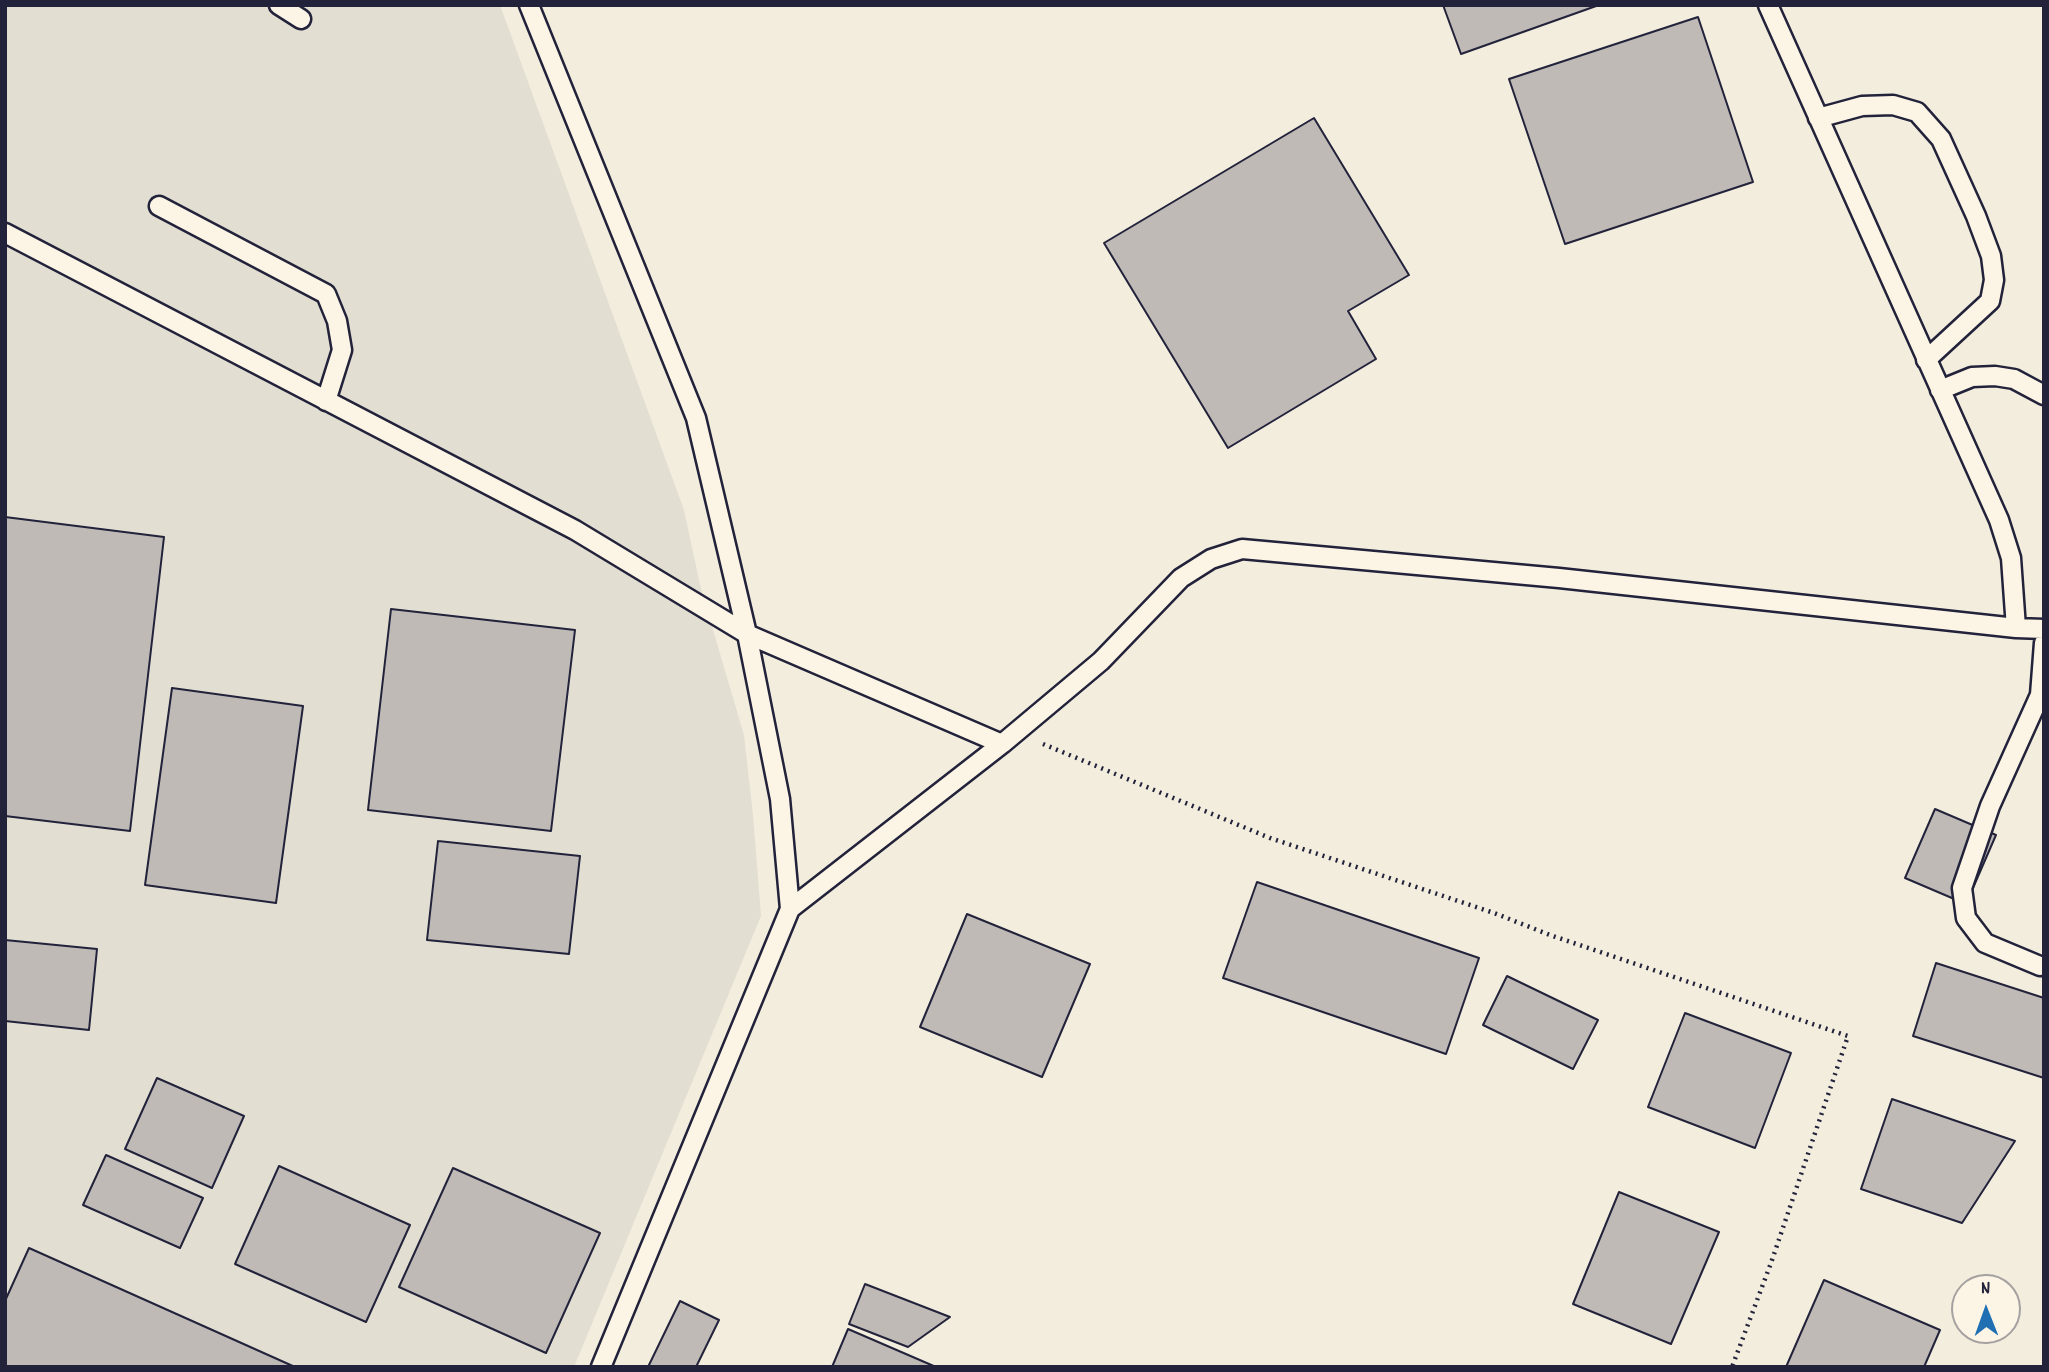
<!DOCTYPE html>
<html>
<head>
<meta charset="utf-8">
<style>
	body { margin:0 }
	#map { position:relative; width:2049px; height:1372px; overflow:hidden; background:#f3edde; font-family:Dekko,sans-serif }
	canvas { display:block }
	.frame { position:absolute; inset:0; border:7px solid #22223b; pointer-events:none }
	.north { position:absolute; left:1951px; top:1274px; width:70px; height:70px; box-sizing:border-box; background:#fcf5e5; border:2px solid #a5a1a1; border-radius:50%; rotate:359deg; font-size:19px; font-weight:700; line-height:28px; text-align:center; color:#22223b }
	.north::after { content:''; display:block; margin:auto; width:24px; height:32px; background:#1f6fb2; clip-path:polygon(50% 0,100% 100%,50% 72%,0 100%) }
</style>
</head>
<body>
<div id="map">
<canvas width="2049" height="1372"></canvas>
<div class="frame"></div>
<div class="north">N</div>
</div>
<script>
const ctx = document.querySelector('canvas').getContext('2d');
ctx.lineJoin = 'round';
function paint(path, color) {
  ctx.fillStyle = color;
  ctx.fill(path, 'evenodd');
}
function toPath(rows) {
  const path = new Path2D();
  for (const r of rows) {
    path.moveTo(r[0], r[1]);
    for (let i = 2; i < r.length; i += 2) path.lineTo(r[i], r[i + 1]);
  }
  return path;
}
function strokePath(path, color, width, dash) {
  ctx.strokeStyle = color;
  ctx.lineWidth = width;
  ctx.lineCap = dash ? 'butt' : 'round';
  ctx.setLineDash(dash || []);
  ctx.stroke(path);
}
paint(toPath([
	[5,5,500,5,684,510,701,589,744,735,753,815,761,916,574,1367,5,1367]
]), '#e3ded2');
const building = toPath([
	[1443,5,1599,5,1461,54,1443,5],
	[1698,17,1753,182,1565,244,1509,79,1698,17],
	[1314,118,1409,275,1348,311,1376,359,1228,448,1104,243,1314,118],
	[5,517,164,537,130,831,5,816,5,517],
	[391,609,575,630,551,831,368,810,391,609],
	[172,688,303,706,276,903,145,885,172,688],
	[1935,809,1996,835,1966,904,1905,878,1935,809],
	[438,841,580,856,569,954,427,940,438,841],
	[1257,882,1479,958,1446,1054,1223,978,1257,882],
	[967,914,1090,964,1042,1077,920,1027,967,914],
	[5,940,97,949,89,1030,5,1021,5,940],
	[1936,963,2044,998,2044,1078,1913,1036,1936,963],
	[1507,976,1598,1020,1573,1069,1483,1025,1507,976],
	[1685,1013,1791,1053,1755,1148,1648,1107,1685,1013],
	[157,1078,244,1116,212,1188,125,1149,157,1078],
	[1892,1099,2015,1141,1962,1223,1861,1189,1892,1099],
	[106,1155,203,1198,180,1248,83,1205,106,1155],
	[279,1166,410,1225,366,1322,235,1264,279,1166],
	[453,1168,600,1233,546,1353,399,1287,453,1168],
	[1619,1192,1719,1232,1671,1344,1573,1304,1619,1192],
	[29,1248,295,1367,5,1367,5,1301,29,1248],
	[1824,1280,1940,1330,1924,1367,1786,1367,1824,1280],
	[865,1284,950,1317,908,1347,849,1324,865,1284],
	[680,1301,719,1320,696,1367,648,1367,680,1301],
	[848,1329,936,1367,832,1367,848,1329]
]);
paint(building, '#bfbab6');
strokePath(building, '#22223b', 2);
const service = toPath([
	[279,5,301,19],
	[529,5,696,418,747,634,780,799,790,909,601,1367],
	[1818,118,1862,106,1893,105,1917,112,1941,139,1976,216,1991,256,1994,280,1990,301,1926,360],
	[159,206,326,294,337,321,342,350,326,401],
	[5,233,575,530,747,634,1002,744],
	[1940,390,1972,377,1995,376,2014,379,2044,395],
	[2016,628,2044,629],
	[790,909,1002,744,1101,661,1181,578,1211,559,1242,549,1559,578,2016,628,2011,558,1999,520,1768,5],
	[2040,966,1985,943,1966,918,1962,888,1990,806,2040,695,2044,643]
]);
strokePath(service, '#22223b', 23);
strokePath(toPath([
	[1043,744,1270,838,1494,913,1550,935,1848,1036,1771,1263,1732,1367]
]), '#22223b', 4.5, [2, 5]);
strokePath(service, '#fcf5e5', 18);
</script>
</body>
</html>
